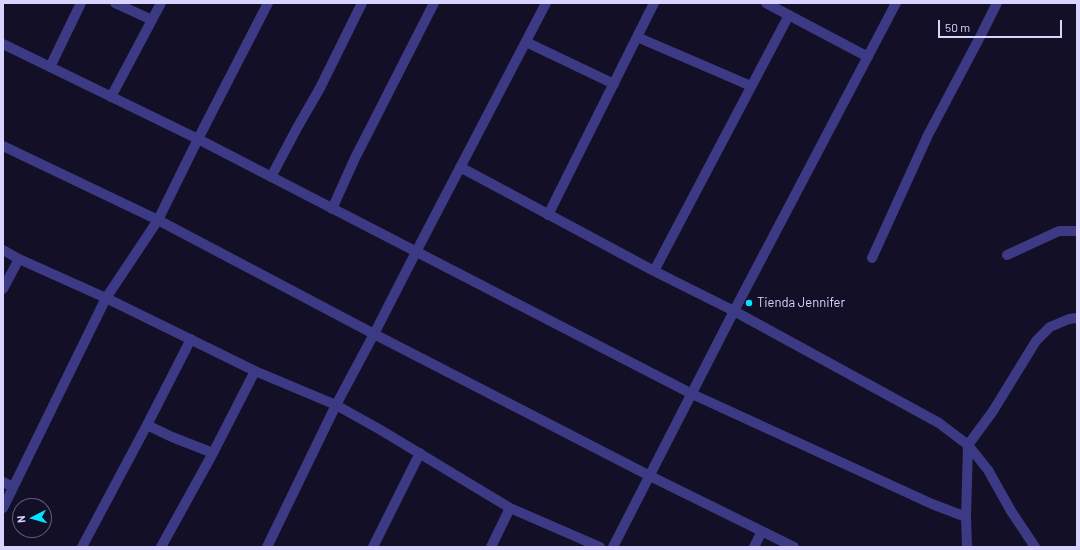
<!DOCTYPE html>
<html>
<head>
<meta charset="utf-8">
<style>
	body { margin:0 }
	#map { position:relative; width:1080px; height:550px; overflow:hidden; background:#130f26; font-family:Barlow,sans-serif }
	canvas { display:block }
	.frame { position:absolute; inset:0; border:4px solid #d9d4ff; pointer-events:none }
	.north { position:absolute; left:12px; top:498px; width:40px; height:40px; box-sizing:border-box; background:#130f26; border:1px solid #625e7d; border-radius:50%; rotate:264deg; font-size:11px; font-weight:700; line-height:16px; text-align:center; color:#d9d4ff }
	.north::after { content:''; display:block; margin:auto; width:14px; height:18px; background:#00e5ff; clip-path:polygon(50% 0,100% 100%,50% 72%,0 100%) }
	.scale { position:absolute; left:938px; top:20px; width:124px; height:18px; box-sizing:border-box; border:2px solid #d9d4ff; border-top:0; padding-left:5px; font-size:12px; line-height:14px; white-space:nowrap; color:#d9d4ff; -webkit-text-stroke:3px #130f26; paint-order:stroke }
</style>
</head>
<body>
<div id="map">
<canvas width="1080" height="550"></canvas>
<div class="frame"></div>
<div class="north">N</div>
<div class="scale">50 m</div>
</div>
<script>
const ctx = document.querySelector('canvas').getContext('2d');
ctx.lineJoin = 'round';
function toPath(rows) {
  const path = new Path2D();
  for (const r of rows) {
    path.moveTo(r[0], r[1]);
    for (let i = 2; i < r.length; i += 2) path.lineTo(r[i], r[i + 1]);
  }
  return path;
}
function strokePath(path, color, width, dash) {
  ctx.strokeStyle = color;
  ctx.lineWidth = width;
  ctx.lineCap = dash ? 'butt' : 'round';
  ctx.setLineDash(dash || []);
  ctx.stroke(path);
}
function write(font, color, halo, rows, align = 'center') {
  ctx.font = font + ' Barlow,sans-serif';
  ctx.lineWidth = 3;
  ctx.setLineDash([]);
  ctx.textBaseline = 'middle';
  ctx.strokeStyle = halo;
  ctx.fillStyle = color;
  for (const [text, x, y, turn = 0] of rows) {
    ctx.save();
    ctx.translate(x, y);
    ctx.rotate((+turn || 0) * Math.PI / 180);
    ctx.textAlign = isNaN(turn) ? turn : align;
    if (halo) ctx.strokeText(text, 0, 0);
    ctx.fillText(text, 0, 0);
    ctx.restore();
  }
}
strokePath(toPath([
	[115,3,152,20],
	[766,3,868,57],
	[637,37,751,86],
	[526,42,614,84],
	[3,44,198,139,692,394,932,504,966,517],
	[50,67,81,3],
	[111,97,161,3],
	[3,146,158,220,374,334,650,476,794,547],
	[460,167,654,271,734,311,939,423,968,445,988,470,1011,511,1035,547],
	[271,177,297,128,320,88,362,3],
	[332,209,355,158,375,119,434,3],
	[548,215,654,3],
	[3,250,19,259,106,298,255,371,336,405,379,429,510,508,600,547],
	[1007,255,1059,231,1077,231],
	[872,258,928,135,981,35,997,3],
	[654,271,789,15],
	[3,289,19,259],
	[147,425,191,339],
	[3,482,13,487],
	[3,508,106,298,158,220,198,139,268,3],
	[82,547,147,425,172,437,213,453],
	[161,547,213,453,255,371],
	[267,547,336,405,374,334,416,252,546,3],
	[373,547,420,453],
	[491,547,510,508],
	[613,547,734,311,896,3],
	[754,547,762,531],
	[967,547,966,517,968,445,993,411,1036,341,1050,327,1069,319,1077,318]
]), '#3d3a85', 10);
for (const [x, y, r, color] of [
	[749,303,4,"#00e5ff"]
]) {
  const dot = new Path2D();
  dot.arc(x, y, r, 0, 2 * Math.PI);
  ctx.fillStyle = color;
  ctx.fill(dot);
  strokePath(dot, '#130f26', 1.5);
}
write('13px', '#d9d4ff', '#130f26', [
	["Tienda Jennifer",757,303]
], 'left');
</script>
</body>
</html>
